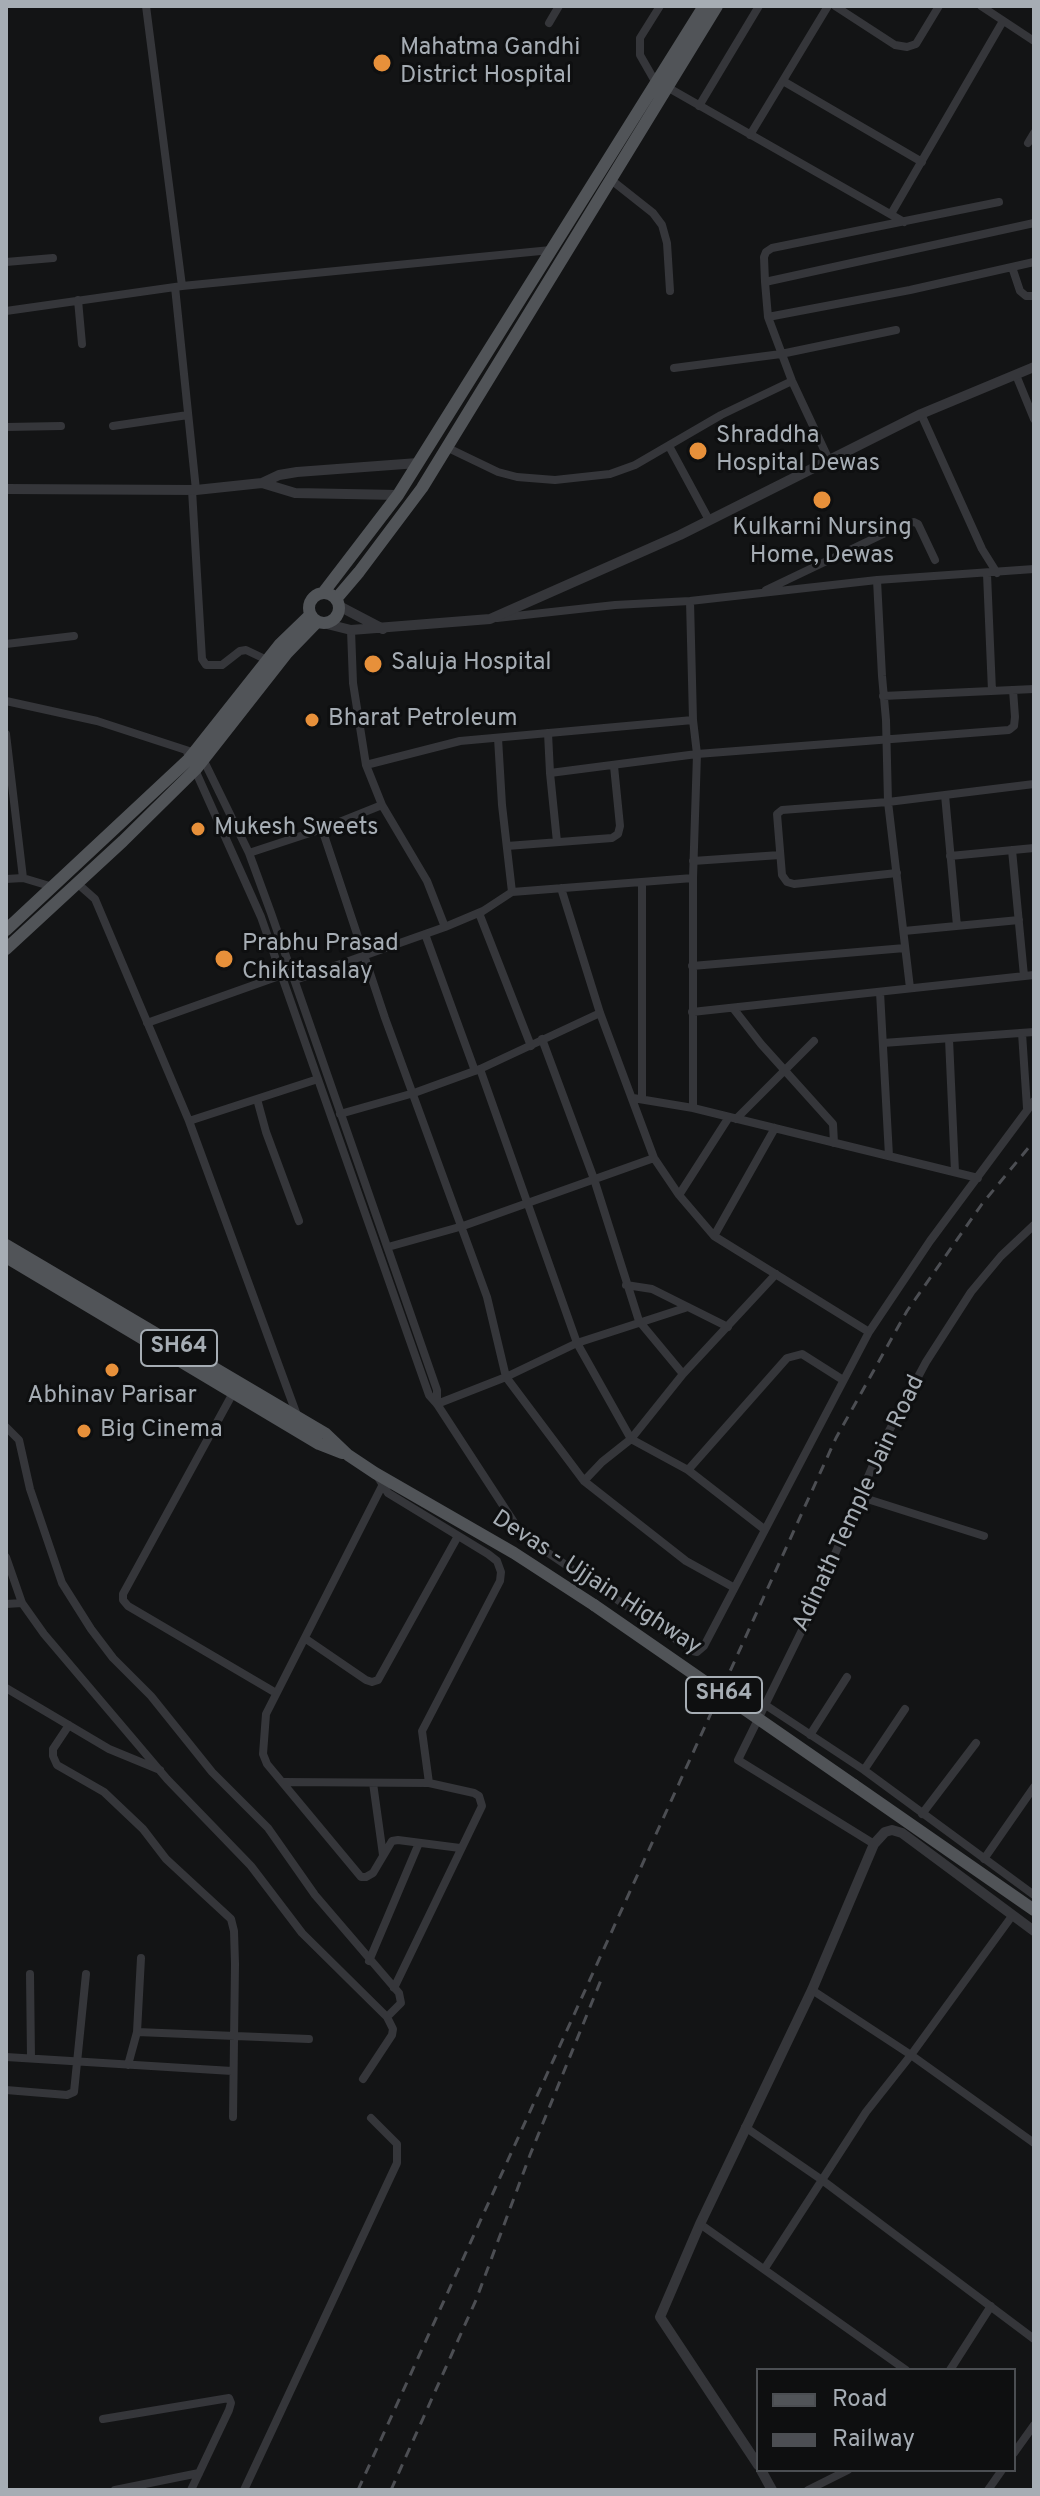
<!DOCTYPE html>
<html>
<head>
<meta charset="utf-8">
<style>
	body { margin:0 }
	#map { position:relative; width:1040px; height:2496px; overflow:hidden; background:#131415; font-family:Overpass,sans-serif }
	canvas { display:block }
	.frame { position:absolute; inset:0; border:8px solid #a6adb4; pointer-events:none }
	.legend { position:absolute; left:756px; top:2368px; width:260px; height:104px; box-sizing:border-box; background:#0e0f10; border:2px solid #4b4e52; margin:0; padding:10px 14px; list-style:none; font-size:24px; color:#a6adb4 }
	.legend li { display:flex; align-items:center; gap:16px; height:40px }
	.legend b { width:40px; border:2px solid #4b4e52 }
</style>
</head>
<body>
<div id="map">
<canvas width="1040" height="2496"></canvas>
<div class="frame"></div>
<ul class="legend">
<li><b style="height:10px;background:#515458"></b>Road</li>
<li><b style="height:10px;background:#4c4e53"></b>Railway</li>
</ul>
</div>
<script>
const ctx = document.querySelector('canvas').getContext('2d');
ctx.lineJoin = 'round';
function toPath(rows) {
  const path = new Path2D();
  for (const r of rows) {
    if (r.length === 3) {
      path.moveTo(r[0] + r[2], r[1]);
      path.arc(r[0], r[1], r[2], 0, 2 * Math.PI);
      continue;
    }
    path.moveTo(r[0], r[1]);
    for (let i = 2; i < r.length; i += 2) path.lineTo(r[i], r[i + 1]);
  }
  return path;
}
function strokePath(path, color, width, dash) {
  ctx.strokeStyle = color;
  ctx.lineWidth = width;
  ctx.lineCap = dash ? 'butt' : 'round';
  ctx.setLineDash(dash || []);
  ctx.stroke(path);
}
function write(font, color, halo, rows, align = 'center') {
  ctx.font = font + ' Overpass,sans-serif';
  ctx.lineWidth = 6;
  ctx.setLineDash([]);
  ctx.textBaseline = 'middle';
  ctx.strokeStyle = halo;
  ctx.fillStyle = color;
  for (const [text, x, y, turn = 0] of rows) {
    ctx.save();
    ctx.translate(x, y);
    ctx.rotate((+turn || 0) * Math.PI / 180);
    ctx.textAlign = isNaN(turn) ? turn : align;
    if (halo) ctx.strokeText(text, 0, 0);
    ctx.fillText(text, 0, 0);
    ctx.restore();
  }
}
strokePath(toPath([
	[146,6,182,286],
	[835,6,895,45,907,47,916,44,939,6],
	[981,6,1034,41],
	[549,23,559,6],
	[783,81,922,162],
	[656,83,640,55,640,38,660,6],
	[667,87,904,222],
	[699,106,759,6],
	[750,135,828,6],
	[1028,143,1034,133],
	[610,179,653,213,662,225,667,243,670,291],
	[891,214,1003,21],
	[6,262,53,258],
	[1012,267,1020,291,1026,296,1034,296],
	[765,282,764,257,766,252,772,248,999,202],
	[175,287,196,490],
	[78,300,82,344],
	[6,311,182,286,551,250],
	[768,317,765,282,1034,223],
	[674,368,781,354,896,330],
	[1016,375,1034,419],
	[921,414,982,549,997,573],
	[113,426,188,415],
	[6,427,61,426],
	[669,446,709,520],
	[446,447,498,472,517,477,555,480,610,474,635,465,721,415,792,381],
	[829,460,792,381,768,317,910,290,1034,262],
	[192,490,202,659,206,665,222,665,240,651,246,650,267,660],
	[987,574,992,691],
	[877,580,882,676,886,720,888,802,910,988],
	[766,590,900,526,914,522,918,524,935,560],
	[690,601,693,720,697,754,693,878,693,1108],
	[497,618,615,605,690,601,877,580,1034,569],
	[351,630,353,683,366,765,382,805,427,881,445,927],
	[6,644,74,636],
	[883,696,1034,689],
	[6,701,97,721,189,751],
	[548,733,550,773,697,754,1009,730,1014,726,1015,717,1013,690],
	[6,734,23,878],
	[498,738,502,805,512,892],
	[187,752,261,917,429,1395,437,1404,519,1530,532,1542,693,1651,697,1652,704,1646,869,1332,930,1241,1034,1101],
	[203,759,249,853,271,913,437,1390,437,1404],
	[366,765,460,741,693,720],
	[550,773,557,842],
	[945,795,957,926],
	[322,829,385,1018,487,1297,506,1377,584,1481,686,1561,733,1587],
	[507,846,612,838,618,834,620,826,614,766],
	[1012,850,1024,976],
	[249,853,322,829,382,805],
	[950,856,1034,848],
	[693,861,780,855],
	[897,873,794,884,787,882,782,875,777,814,782,810,888,802,1034,784],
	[6,879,23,878,53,887],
	[78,884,95,899,189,1121,298,1418],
	[561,888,600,1013,654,1158,679,1195,714,1236,869,1332],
	[479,913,531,1046],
	[904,931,1019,920],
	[425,934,475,1071],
	[692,966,905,948],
	[295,980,445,927,483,911,512,892,693,878],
	[880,992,889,1156],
	[733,1008,761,1044,833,1124,834,1143],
	[692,1012,1034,975],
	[147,1023,282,975],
	[1022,1033,1027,1108],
	[542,1039,594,1179,639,1321,683,1374],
	[949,1039,955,1172],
	[883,1043,1034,1032],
	[480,1069,577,1343,631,1439,688,1470,764,1529],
	[633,1098,693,1108,978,1178],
	[257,1099,266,1132,299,1221],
	[642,1099,642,882],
	[340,1114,414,1093,480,1069,600,1013],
	[736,1119,814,1041],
	[189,1121,318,1079],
	[679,1195,729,1117],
	[714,1236,775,1128],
	[388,1247,463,1226,654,1158],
	[626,1285,652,1289,728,1327],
	[233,1393,123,1594,123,1600,128,1606,276,1693],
	[437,1404,506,1377,577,1343,688,1307],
	[6,1427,19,1440,30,1489,62,1583,91,1629,113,1658,151,1696,212,1772,268,1828,315,1895,399,1993,401,2003,387,2017],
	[688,1470,787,1358,802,1354,843,1380],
	[376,1474,388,1493,488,1554,497,1561,501,1572,500,1581,422,1731,429,1783,474,1793,479,1796,482,1806,394,1988],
	[584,1481,602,1462,631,1439,683,1374,776,1274],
	[382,1486,266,1714,263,1754,267,1764,361,1877,366,1877,373,1873,392,1841,398,1840,460,1848],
	[861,1497,984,1536],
	[6,1557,22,1603,44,1634,167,1779,251,1866,302,1933,387,2017,393,2029,392,2035,363,2079],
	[6,1604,22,1603],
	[306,1639,366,1680,372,1682,378,1680,458,1536],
	[6,1688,109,1749,160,1770],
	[767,1706,864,1770,1034,1895],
	[69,1725,53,1749,53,1756,57,1765,104,1792,143,1829,166,1859,231,1919,234,1931,235,1964,233,2117],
	[810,1735,847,1677],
	[864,1770,905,1709],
	[284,1782,429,1783],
	[373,1783,383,1855],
	[922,1814,976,1743],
	[874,1844,738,1760,805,1624,882,1444,926,1362,971,1292,1001,1256,1034,1225],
	[984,1859,1034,1787],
	[369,1961,419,1843],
	[30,1974,31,2058],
	[812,1990,911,2055,1034,2143],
	[137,2032,141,1958],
	[6,2057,232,2071],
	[128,2065,137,2032,309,2039],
	[6,2090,67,2095,74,2092,86,1974],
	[745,2127,822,2180,1034,2339],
	[700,2224,906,2370],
	[765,2268,866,2112,911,2055,1012,1916],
	[950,2370,991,2306],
	[103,2419,229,2398,231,2403,229,2410,191,2490],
	[1014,2453,1034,2425],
	[115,2490,199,2473],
	[244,2490,397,2163,397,2144,371,2118],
	[808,2490,848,2470],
	[988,2490,1002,2470]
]), '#35363a', 8);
strokePath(toPath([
	[262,483,295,493,398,495],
	[6,489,196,490,262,483,279,475,297,472,418,463],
	[339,606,383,629],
	[327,624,351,630,490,619,680,535,921,414,1034,367],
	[758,2465,660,2317,700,2224,812,1990,874,1844,885,1832,892,1830,902,1833,1034,1931],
	[761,2470,772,2490]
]), '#35363a', 10);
strokePath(toPath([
	[324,608,15],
	[323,593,398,495,704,6],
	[336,599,359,572,422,488,717,6],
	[6,930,188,760,280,644,310,615],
	[6,949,123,841,196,769,287,653,317,622],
	[6,1245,326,1434,348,1455,375,1473,514,1553,594,1605],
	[6,1257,319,1444,342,1453],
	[854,1785,1034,1910]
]), '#515458', 12);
strokePath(toPath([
	[358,2490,836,1438,907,1311,982,1204,1034,1141],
	[391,2490,476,2300,530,2155,601,1980]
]), '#4c4e53', 3, [10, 8]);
strokePath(toPath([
	[594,1605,854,1785]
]), '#515458', 12);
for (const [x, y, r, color] of [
	[382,63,10,"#e7903a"],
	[698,451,10,"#e7903a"],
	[822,500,10,"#e7903a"],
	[373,664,10,"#e7903a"],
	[312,720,8,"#e7903a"],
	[198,829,8,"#e7903a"],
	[224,959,10,"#e7903a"],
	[112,1370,8,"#e7903a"],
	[84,1431,8,"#e7903a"]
]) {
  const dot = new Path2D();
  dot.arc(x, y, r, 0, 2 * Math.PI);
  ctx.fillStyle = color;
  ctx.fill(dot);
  strokePath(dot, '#0e0f10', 3);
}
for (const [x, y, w] of [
	[179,1348,76],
	[724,1695,76]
]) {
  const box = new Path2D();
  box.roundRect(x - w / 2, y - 18, w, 36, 6);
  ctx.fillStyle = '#0e0f10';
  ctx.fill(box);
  strokePath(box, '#a6adb4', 2);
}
write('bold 22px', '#a6adb4', null, [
	["SH64",179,1348],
	["SH64",724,1695]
]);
write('24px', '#a6adb4', '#0e0f10', [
	["Mahatma Gandhi",400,49],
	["District Hospital",400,77],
	["Shraddha",716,437],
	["Hospital Dewas",716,465],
	["Kulkarni Nursing",822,529,"center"],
	["Home, Dewas",822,557,"center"],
	["Saluja Hospital",391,664],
	["Bharat Petroleum",328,720],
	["Mukesh Sweets",214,829],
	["Prabhu Prasad",242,945],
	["Chikitasalay",242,973],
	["Abhinav Parisar",112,1397,"center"],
	["Big Cinema",100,1431]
], 'left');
write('24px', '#a6adb4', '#0e0f10', [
	["Adinath Temple Jain Road",860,1504,-65],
	["Devas - Ujjain Highway",596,1584,33]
]);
</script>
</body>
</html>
